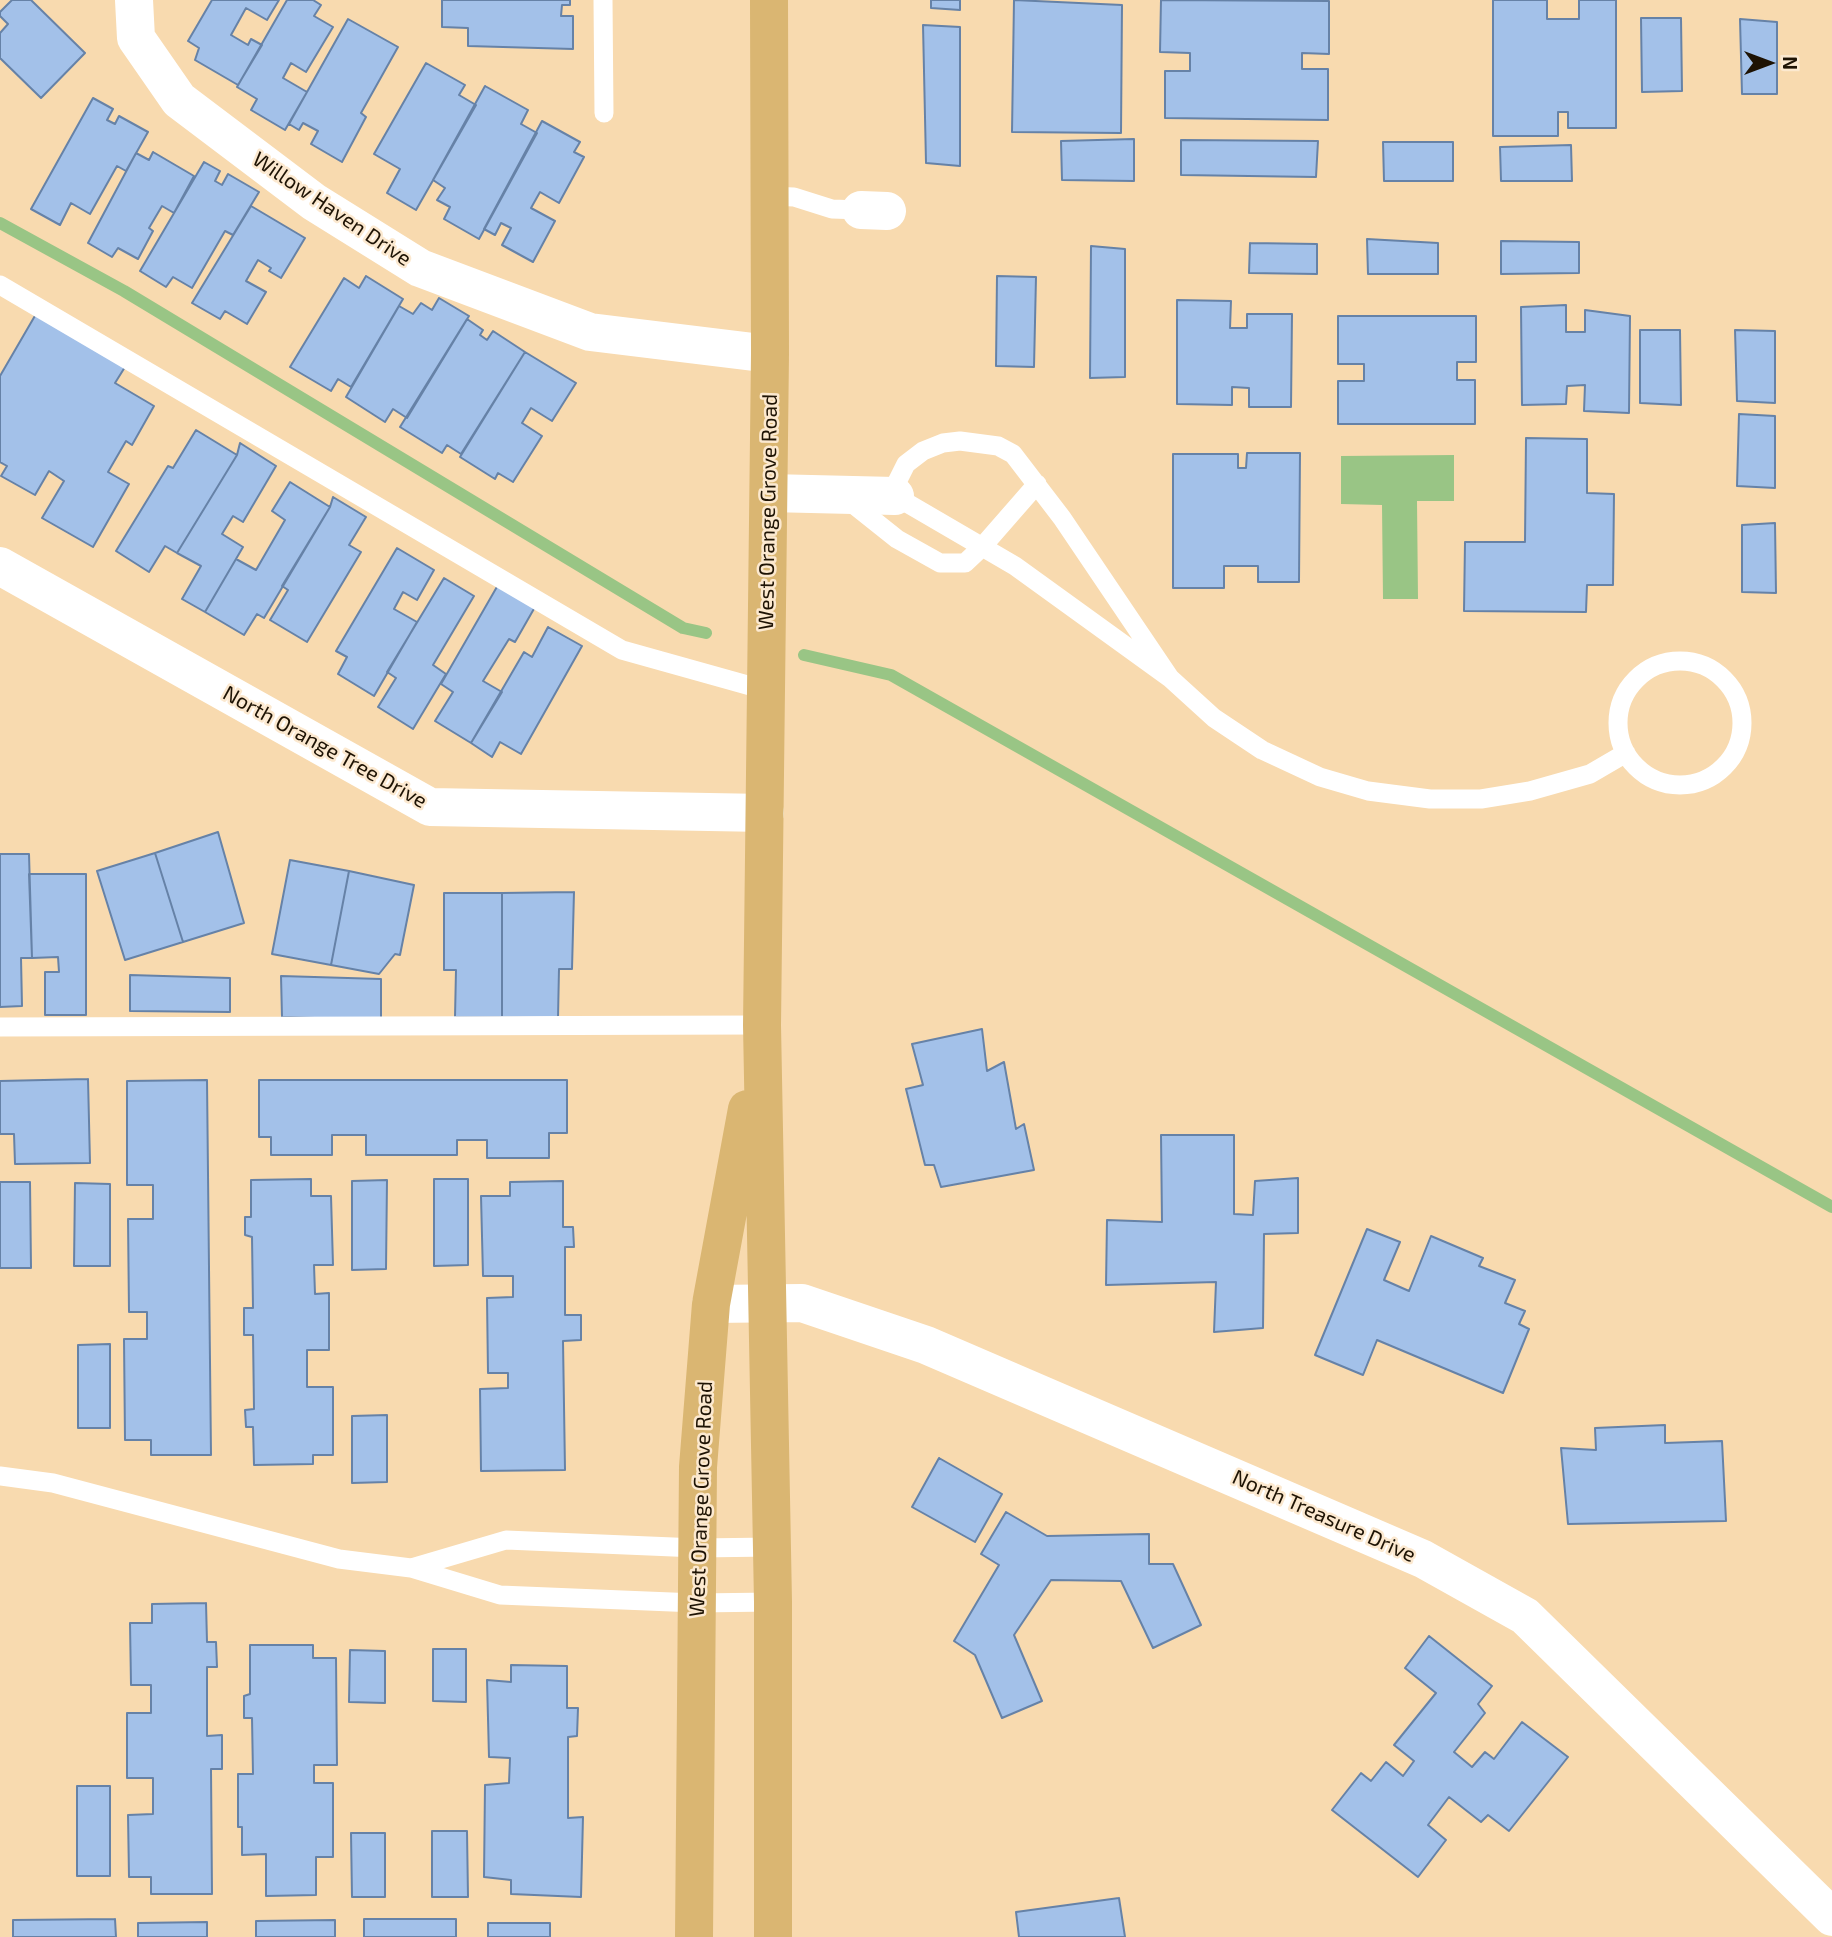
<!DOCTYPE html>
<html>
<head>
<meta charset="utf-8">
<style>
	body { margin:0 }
	#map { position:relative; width:1832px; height:1937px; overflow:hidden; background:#f8daaf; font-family:"Exo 2",sans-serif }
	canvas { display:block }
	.north { position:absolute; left:1734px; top:28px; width:70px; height:70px; -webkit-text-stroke:5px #fce9d0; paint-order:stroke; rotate:90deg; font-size:19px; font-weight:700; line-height:28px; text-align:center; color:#1e1304 }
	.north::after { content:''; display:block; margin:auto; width:24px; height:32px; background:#1e1304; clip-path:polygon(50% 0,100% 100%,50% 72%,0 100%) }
</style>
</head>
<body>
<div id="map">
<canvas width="1832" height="1937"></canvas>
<div class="north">N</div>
</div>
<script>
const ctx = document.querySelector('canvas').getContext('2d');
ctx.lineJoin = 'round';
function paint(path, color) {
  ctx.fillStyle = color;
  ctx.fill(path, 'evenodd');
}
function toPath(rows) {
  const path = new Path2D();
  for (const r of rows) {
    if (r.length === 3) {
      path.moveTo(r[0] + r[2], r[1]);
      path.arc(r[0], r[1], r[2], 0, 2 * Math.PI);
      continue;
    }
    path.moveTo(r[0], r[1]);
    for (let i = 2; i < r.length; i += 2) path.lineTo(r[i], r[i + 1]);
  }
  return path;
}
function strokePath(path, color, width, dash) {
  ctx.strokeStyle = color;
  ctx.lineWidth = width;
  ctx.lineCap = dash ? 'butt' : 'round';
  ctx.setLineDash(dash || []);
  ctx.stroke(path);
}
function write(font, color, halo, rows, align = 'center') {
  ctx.font = font + ' "Exo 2",sans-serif';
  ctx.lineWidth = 5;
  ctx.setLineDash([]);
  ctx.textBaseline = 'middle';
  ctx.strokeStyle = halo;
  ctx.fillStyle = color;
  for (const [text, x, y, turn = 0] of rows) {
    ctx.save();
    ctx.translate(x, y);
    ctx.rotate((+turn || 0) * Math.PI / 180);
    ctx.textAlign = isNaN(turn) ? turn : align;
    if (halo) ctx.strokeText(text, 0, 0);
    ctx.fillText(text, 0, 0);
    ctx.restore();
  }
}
paint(toPath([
	[1454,455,1454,501,1417,501,1418,599,1383,599,1382,505,1341,504,1341,456]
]), '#99c585');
strokePath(toPath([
	[0,223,124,291,683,628,706,633],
	[804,655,891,675,1832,1207]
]), '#99c585', 12);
const building = toPath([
	[12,0,31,0,85,53,41,98,0,58,0,33,8,24,0,16,0,12,12,0],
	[212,0,279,0,267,20,246,8,231,35,248,45,251,39,262,45,238,85,195,60,199,48,188,41,212,0],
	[287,0,313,0,321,5,314,16,333,27,306,72,291,63,283,78,307,92,285,130,251,110,257,99,237,87,287,0],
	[442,0,570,0,570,5,562,5,561,16,573,16,573,49,468,46,468,28,442,27,442,0],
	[931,0,960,0,960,10,931,8,931,0],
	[1014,0,1122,5,1121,133,1012,132,1014,0],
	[1161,0,1329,1,1329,54,1302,53,1302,69,1328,69,1328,120,1165,118,1165,71,1190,71,1190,53,1160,52,1161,0],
	[1493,0,1547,0,1547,19,1579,19,1579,0,1616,0,1616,128,1568,128,1568,112,1558,112,1558,136,1493,136,1493,0],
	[1641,18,1681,18,1682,91,1642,92,1641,18],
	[348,19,398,47,361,113,366,117,342,162,311,144,318,131,303,123,299,130,289,124,348,19],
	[1740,19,1777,22,1777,94,1742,94,1740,19],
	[923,25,960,27,960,166,926,163,923,25],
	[426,63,465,85,459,95,476,105,416,210,387,193,400,169,374,154,426,63],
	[485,86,528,110,521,124,537,133,479,239,444,219,450,207,437,200,445,188,433,180,485,86],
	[93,98,113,109,107,120,115,124,119,116,148,132,126,171,117,166,90,214,71,203,60,225,31,209,93,98],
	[542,121,580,142,574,152,584,157,559,203,540,192,531,208,555,221,533,262,502,245,511,228,501,223,495,235,484,229,542,121],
	[1134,139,1134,181,1062,180,1061,141,1134,139],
	[1181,140,1318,141,1316,177,1181,175,1181,140],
	[1383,142,1453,142,1453,181,1384,181,1383,142],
	[1571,145,1572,181,1501,181,1500,147,1571,145],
	[153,152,194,176,174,213,162,206,149,228,153,231,138,259,118,248,112,257,88,243,136,153,149,160,153,152],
	[204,162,220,171,215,181,222,185,228,174,259,192,233,235,225,231,192,288,173,277,166,287,140,271,204,162],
	[251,206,305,238,281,278,269,271,271,268,258,260,246,281,266,292,247,324,225,311,220,319,192,303,251,206],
	[1367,239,1438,243,1438,274,1368,274,1367,239],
	[1501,241,1579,242,1579,273,1501,274,1501,241],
	[1250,243,1317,244,1317,274,1249,273,1250,243],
	[1091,246,1125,249,1125,377,1090,378,1091,246],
	[366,276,403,299,351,387,338,379,331,391,290,367,344,278,359,288,366,276],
	[997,276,1036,277,1034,367,996,366,997,276],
	[439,298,469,316,407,418,393,409,385,422,346,397,399,306,413,314,421,303,432,310,439,298],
	[1177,300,1231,301,1230,328,1247,328,1247,314,1292,314,1291,407,1249,407,1249,388,1232,387,1232,405,1177,404,1177,300],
	[1566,305,1566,332,1585,332,1585,310,1630,316,1629,413,1584,411,1585,385,1567,386,1566,404,1522,405,1521,307,1566,305],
	[36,314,125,367,115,383,154,406,132,445,126,441,108,472,129,484,93,547,42,518,64,481,49,471,35,495,1,476,7,466,0,462,0,376,36,314],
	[1338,316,1476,316,1476,362,1457,362,1457,380,1475,380,1475,424,1338,424,1338,381,1364,381,1364,364,1338,364,1338,316],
	[467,319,483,330,480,335,487,340,493,331,525,352,461,454,447,445,442,453,400,427,467,319],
	[1640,330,1680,330,1681,405,1640,403,1640,330],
	[1735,330,1775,331,1775,403,1737,401,1735,330],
	[525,352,576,383,552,421,531,408,522,423,542,436,513,482,498,473,495,479,460,457,525,352],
	[1739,414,1775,416,1775,488,1737,486,1739,414],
	[196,430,237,455,177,553,165,546,149,572,116,551,168,466,173,468,196,430],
	[1526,438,1587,439,1587,493,1614,494,1613,585,1587,585,1586,612,1464,611,1465,542,1525,542,1526,438],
	[240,443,276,466,243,522,233,516,222,534,243,547,205,612,182,599,201,566,177,553,237,455,240,443],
	[1247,453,1300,453,1299,582,1258,582,1258,566,1224,566,1224,588,1173,588,1173,454,1238,454,1238,468,1246,468,1247,453],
	[290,482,330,507,264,618,257,614,244,635,205,612,236,559,256,570,285,520,272,511,290,482],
	[333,497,366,517,349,545,361,552,307,642,270,620,288,590,282,586,330,507,333,497],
	[1775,523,1776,593,1742,592,1742,525,1775,523],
	[397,548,434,570,417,600,403,592,394,609,417,622,374,696,338,674,347,657,336,651,397,548],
	[444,578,474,596,433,665,446,674,413,729,378,707,396,678,387,672,444,578],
	[498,585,535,607,515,642,509,639,483,681,502,692,471,743,435,721,453,692,441,684,498,585],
	[548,627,582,646,521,754,500,742,492,757,471,743,524,652,532,657,548,627],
	[218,832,244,923,183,942,155,853,218,832],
	[155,853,183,942,125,960,97,871,155,853],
	[0,854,29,854,32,958,21,958,22,1006,0,1007,0,854],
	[290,860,349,871,331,965,272,954,290,860],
	[349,871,414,885,400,955,395,954,379,974,331,965,349,871],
	[29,874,86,874,86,1015,45,1015,45,972,59,972,58,957,32,958,29,874],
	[574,892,572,969,559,969,558,1018,502,1017,502,893,574,892],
	[444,893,502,893,502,1017,455,1017,456,970,444,970,444,893],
	[130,975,230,978,230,1012,130,1011,130,975],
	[281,976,381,979,381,1020,282,1017,281,976],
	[982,1029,987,1071,1004,1062,1016,1129,1024,1124,1034,1170,941,1187,934,1165,925,1165,906,1089,923,1085,912,1044,982,1029],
	[88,1079,90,1163,15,1164,14,1134,0,1134,0,1081,88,1079],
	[207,1080,211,1455,151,1455,151,1440,125,1440,124,1339,147,1339,147,1312,129,1312,128,1219,153,1219,153,1185,127,1185,127,1081,207,1080],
	[259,1080,567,1080,567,1133,549,1133,549,1158,487,1158,487,1140,457,1140,457,1155,366,1155,366,1135,332,1135,332,1155,271,1155,271,1137,259,1137,259,1080],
	[1161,1135,1234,1135,1234,1214,1253,1215,1255,1181,1298,1178,1298,1233,1264,1234,1263,1328,1214,1332,1216,1282,1106,1285,1107,1220,1162,1222,1161,1135],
	[311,1179,311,1196,331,1196,333,1265,314,1265,315,1294,329,1293,329,1350,307,1350,307,1387,333,1387,333,1455,313,1455,313,1464,254,1465,253,1427,246,1427,245,1410,254,1409,253,1335,244,1335,244,1308,253,1308,252,1237,245,1235,245,1217,251,1217,251,1180,311,1179],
	[434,1179,468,1179,468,1265,434,1266,434,1179],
	[387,1180,386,1269,352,1270,352,1181,387,1180],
	[563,1181,563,1227,573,1227,574,1247,565,1247,565,1315,581,1315,581,1340,563,1341,565,1470,481,1471,480,1389,508,1388,508,1373,488,1373,487,1298,513,1297,513,1276,483,1276,481,1196,510,1196,510,1182,563,1181],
	[0,1182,30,1182,31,1268,0,1268,0,1182],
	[75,1183,110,1184,110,1266,74,1266,75,1183],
	[1367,1229,1400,1242,1384,1280,1409,1291,1431,1236,1483,1258,1479,1266,1515,1280,1505,1303,1525,1311,1519,1324,1529,1329,1503,1393,1377,1340,1363,1375,1315,1355,1367,1229],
	[110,1344,110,1428,78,1428,78,1345,110,1344],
	[387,1415,387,1482,352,1483,352,1416,387,1415],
	[1665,1425,1665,1443,1722,1441,1726,1521,1568,1524,1561,1448,1596,1450,1595,1428,1665,1425],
	[939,1458,1002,1494,975,1542,912,1507,939,1458],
	[1006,1512,1047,1536,1149,1534,1149,1564,1173,1564,1201,1625,1153,1648,1121,1581,1051,1580,1014,1635,1042,1701,1002,1718,975,1655,954,1641,999,1565,981,1554,1006,1512],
	[206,1603,207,1642,216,1642,217,1667,207,1667,207,1736,222,1735,222,1769,211,1769,212,1894,151,1894,151,1877,129,1877,128,1815,153,1814,153,1778,127,1778,127,1713,151,1713,151,1685,131,1685,130,1623,152,1623,152,1604,206,1603],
	[1429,1636,1492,1686,1478,1704,1485,1713,1454,1752,1472,1767,1485,1752,1494,1759,1522,1722,1568,1757,1509,1831,1488,1815,1481,1822,1449,1797,1428,1825,1446,1840,1418,1877,1332,1810,1361,1773,1371,1781,1386,1762,1403,1776,1414,1761,1394,1745,1436,1693,1405,1668,1429,1636],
	[250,1645,313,1645,313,1658,336,1658,337,1765,314,1765,314,1783,333,1783,333,1857,316,1857,316,1895,266,1896,266,1854,242,1855,242,1827,238,1827,238,1774,253,1774,252,1718,244,1718,244,1696,250,1694,250,1645],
	[433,1649,466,1649,466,1702,433,1701,433,1649],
	[350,1650,385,1651,385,1703,349,1702,350,1650],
	[511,1665,567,1666,567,1708,578,1708,577,1736,568,1737,568,1818,583,1817,581,1897,511,1894,511,1880,484,1877,485,1785,509,1783,510,1758,489,1757,487,1680,511,1682,511,1665],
	[77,1786,110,1786,110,1876,77,1876,77,1786],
	[432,1831,467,1831,468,1897,432,1897,432,1831],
	[351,1833,385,1833,385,1897,352,1897,351,1833],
	[1119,1898,1125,1937,1019,1937,1016,1912,1119,1898],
	[115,1919,116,1937,13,1937,13,1920,115,1919],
	[364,1919,456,1919,456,1937,364,1937,364,1919],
	[335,1920,335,1937,256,1937,256,1921,335,1920],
	[207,1922,207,1937,138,1937,138,1923,207,1922],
	[488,1923,550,1923,550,1937,488,1937,488,1923]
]);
paint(building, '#a3c1e9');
strokePath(building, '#6682a7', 2);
strokePath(toPath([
	[603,0,604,113],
	[769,196,794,197,832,209,861,210],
	[0,285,622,650,765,690],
	[848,500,897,539,940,563,965,563,982,547,1037,484],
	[1680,723,62],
	[1170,678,1062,518,1013,454,998,446,960,441,943,443,923,451,906,464,896,484,895,496,1015,566,1170,678,1214,718,1262,750,1320,777,1368,791,1430,799,1481,799,1530,791,1590,774,1626,753],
	[0,1027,762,1025],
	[0,1476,53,1483,339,1559,411,1568,500,1595,696,1603,773,1602],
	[411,1568,506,1540,697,1548,772,1547]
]), '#fff', 19);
strokePath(toPath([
	[134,0,136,38,179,100,314,202,420,268,590,332,770,354],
	[861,210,887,211],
	[769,493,895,496],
	[0,566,430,807,765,813],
	[711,1304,802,1303,926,1345,1423,1559,1525,1616,1832,1917]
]), '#fff', 38);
strokePath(toPath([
	[769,0,770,354,762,1025,773,1602,773,1937],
	[694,1937,698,1467,711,1304,747,1109]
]), '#dab672', 38);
write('21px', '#1e1304', '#fce9d0', [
	["Willow Haven Drive",332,209,34],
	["West Orange Grove Road",768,512,-89],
	["North Orange Tree Drive",325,747,29],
	["West Orange Grove Road",701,1499,-88],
	["North Treasure Drive",1324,1516,24]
]);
</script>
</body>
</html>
